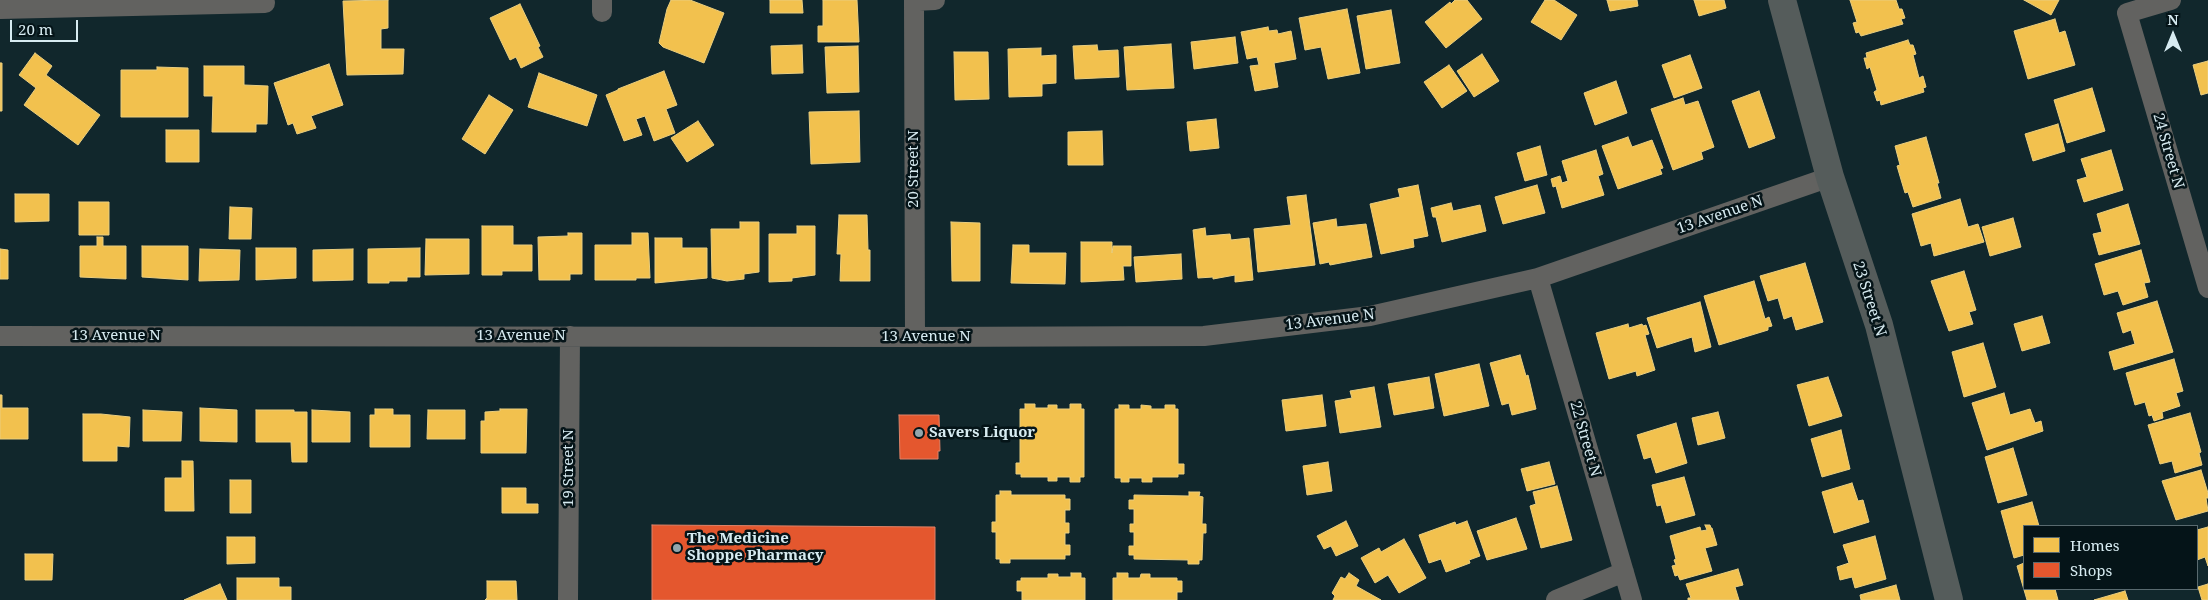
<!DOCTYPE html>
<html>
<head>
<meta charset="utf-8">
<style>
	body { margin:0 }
	#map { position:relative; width:2208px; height:600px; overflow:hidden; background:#11272c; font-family:"Noto Serif",serif }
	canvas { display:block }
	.legend { position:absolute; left:2023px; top:525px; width:175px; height:65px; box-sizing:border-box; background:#051418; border:1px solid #596a6f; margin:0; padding:6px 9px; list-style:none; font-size:15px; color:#d7ebf1 }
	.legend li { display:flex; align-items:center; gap:10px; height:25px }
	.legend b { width:25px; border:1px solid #596a6f }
	.north { position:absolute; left:2148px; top:10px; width:50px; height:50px; -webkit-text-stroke:4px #051418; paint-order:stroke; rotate:0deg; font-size:14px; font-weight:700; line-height:20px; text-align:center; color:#d7ebf1 }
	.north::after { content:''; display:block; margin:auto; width:18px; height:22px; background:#d7ebf1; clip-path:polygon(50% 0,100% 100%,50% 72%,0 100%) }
	.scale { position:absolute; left:10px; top:20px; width:68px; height:22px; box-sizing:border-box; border:2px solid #d7ebf1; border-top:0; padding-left:6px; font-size:15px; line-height:18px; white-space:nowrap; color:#d7ebf1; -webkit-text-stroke:4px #051418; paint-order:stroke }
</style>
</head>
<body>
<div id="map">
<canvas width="2208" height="600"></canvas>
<ul class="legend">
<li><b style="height:14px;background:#f2c14e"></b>Homes</li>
<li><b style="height:14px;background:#e4572e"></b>Shops</li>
</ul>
<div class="north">N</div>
<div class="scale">20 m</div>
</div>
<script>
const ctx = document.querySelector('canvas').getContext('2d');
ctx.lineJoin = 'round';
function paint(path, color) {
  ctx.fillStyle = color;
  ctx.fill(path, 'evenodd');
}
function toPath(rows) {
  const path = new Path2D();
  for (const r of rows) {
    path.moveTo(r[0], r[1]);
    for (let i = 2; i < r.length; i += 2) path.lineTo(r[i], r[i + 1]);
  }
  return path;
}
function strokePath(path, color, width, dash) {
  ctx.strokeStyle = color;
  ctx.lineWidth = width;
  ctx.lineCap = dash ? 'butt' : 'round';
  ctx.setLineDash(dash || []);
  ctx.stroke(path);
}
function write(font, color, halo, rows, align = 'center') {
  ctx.font = font + ' "Noto Serif",serif';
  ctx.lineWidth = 5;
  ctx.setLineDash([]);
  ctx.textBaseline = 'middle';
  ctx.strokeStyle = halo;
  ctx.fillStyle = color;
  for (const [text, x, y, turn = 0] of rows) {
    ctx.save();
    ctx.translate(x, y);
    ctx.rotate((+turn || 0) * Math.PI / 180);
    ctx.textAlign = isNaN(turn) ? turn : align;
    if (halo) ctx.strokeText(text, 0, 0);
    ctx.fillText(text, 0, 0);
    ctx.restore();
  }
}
const homes = toPath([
	[388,0,388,28,381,29,381,49,404,49,403,74,347,75,343,1,388,0],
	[671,0,690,0,724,13,704,63,663,47,659,43,667,9,671,0],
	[770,0,802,0,803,13,770,13,770,0],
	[823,0,857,0,859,42,818,42,818,26,823,26,823,0],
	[1455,0,1467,0,1482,19,1446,48,1425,22,1450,2,1451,4,1455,0],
	[1545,0,1554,0,1577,15,1561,40,1531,22,1545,0],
	[1607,0,1637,0,1638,6,1610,11,1607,0],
	[1694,0,1724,0,1726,8,1699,16,1694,0],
	[1850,0,1896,0,1899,9,1902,9,1905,18,1901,19,1903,24,1861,36,1859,32,1856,33,1853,23,1857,22,1850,0],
	[2024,0,2059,0,2051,15,2024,0],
	[520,4,540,46,538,47,543,57,521,68,516,57,510,60,490,18,520,4],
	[1347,9,1360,73,1328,79,1321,47,1305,50,1299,18,1347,9],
	[1391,10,1400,63,1366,69,1357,16,1391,10],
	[2055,19,2059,33,2065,31,2075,65,2028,79,2014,31,2055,19],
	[1268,27,1269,31,1277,30,1278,34,1291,31,1296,59,1274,63,1278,87,1255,91,1250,66,1259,65,1257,57,1247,59,1241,32,1268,27],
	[1235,37,1238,63,1194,69,1191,42,1235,37],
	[1908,40,1910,45,1913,45,1916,54,1913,55,1919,78,1923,76,1926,87,1923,88,1924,92,1881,105,1880,100,1877,101,1874,92,1877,90,1870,67,1867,69,1864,58,1867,58,1866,53,1908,40],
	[1171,44,1174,88,1127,90,1124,47,1171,44],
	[802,45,803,73,772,74,771,46,802,45],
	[1097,45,1098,51,1118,50,1119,77,1075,79,1073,46,1097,45],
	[858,46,859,92,827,93,825,47,858,46],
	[1041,48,1041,56,1056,55,1056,83,1042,84,1042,96,1009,97,1008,49,1041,48],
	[954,52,988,52,989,99,955,100,954,52],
	[35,53,52,66,46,75,100,115,78,145,24,105,36,88,19,75,35,53],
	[1482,54,1499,81,1474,97,1457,71,1482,54],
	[1690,55,1702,88,1674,98,1662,65,1690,55],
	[2208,61,2208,93,2201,95,2193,65,2208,61],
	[0,63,2,63,2,111,0,111,0,63],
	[329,64,343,105,311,116,316,128,297,134,293,123,288,125,274,83,329,64],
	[1449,65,1467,91,1442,108,1424,82,1449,65],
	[204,66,244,66,244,85,268,86,267,124,256,124,256,132,212,132,213,96,204,96,204,66],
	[157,67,188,68,188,117,121,117,121,70,157,70,157,67],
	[664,71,677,105,666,109,675,133,654,141,645,116,636,119,642,135,624,141,606,95,618,90,618,89,664,71],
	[539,73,597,95,587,126,528,107,539,73],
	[1616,81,1627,113,1595,125,1584,93,1616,81],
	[2092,88,2105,131,2067,143,2054,100,2092,88],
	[1759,91,1775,138,1749,148,1732,101,1759,91],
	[489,95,513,110,485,154,462,139,489,95],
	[1683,98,1685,105,1698,101,1714,147,1701,152,1703,159,1673,170,1651,109,1683,98],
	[859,111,860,162,811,164,809,112,859,111],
	[1216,119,1219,148,1190,151,1187,122,1216,119],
	[698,121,714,145,687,162,671,138,698,121],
	[2058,124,2065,151,2033,161,2025,134,2058,124],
	[166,130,199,130,199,162,166,162,166,130],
	[1102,131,1103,165,1068,165,1068,132,1102,131],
	[1628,137,1632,147,1652,140,1663,168,1660,169,1662,174,1618,189,1602,146,1628,137],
	[1926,137,1939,183,1937,183,1941,198,1913,207,1908,192,1905,193,1897,166,1900,165,1895,146,1926,137],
	[1540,146,1547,175,1525,181,1517,153,1540,146],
	[1596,150,1603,174,1598,176,1604,195,1562,208,1556,186,1553,187,1551,179,1560,176,1562,183,1568,181,1562,161,1596,150],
	[2111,150,2123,190,2084,202,2077,180,2087,177,2081,159,2111,150],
	[1418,185,1428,236,1413,239,1414,247,1381,254,1370,204,1400,197,1398,189,1418,185],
	[1537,185,1545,213,1503,224,1495,197,1537,185],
	[15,194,49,194,49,221,15,222,15,194],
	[1306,195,1315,265,1258,272,1254,229,1291,225,1287,197,1306,195],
	[1960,199,1968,227,1978,224,1984,242,1934,256,1931,243,1921,246,1912,214,1960,199],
	[79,202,109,202,109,235,79,235,79,202],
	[1451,203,1453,211,1480,205,1486,231,1442,242,1436,217,1433,217,1431,208,1451,203],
	[2128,204,2140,244,2099,255,2093,234,2102,232,2097,214,2128,204],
	[230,207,252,208,251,239,229,239,230,207],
	[839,215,867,215,868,250,870,250,870,281,840,281,841,254,837,254,839,215],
	[2013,218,2021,247,1990,256,1982,227,2013,218],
	[1336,219,1337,227,1366,224,1372,257,1330,265,1329,262,1320,264,1313,223,1336,219],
	[740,222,759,222,759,272,744,274,744,279,727,281,712,278,711,229,740,229,740,222],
	[951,222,980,223,980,281,952,281,951,222],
	[482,226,513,226,513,245,532,245,532,271,502,271,502,275,482,275,482,226],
	[797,226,815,226,815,275,792,278,792,281,769,282,769,234,797,234,797,226],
	[1205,228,1206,236,1230,234,1231,240,1249,238,1253,280,1235,282,1235,275,1213,279,1213,277,1198,278,1193,230,1205,228],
	[568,233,582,233,582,274,570,274,570,280,539,280,538,237,568,236,568,233],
	[632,233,648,233,650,278,636,278,636,280,595,280,595,245,632,245,632,233],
	[97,237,103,237,103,246,126,246,126,279,80,277,80,246,97,246,97,237],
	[655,238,682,238,682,248,707,248,707,278,655,283,655,238],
	[426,239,469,239,469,274,425,275,426,239],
	[1081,242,1112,242,1112,253,1113,246,1131,246,1131,266,1123,266,1124,280,1081,282,1081,242],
	[1013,245,1029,245,1029,253,1066,253,1065,284,1011,283,1013,245],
	[142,246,188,246,188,280,142,277,142,246],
	[256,248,296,248,296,278,256,280,256,248],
	[420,248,420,277,407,277,407,281,389,281,389,283,368,283,368,249,420,248],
	[0,249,8,250,8,279,0,279,0,249],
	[200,249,240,250,239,280,199,281,200,249],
	[353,249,353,280,313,281,313,250,353,249],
	[2141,250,2150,282,2144,283,2148,297,2123,305,2118,291,2104,295,2095,264,2141,250],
	[1181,254,1182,279,1136,282,1134,257,1181,254],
	[1805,263,1823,322,1796,330,1792,316,1784,319,1778,298,1768,301,1760,276,1805,263],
	[1964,271,1976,310,1969,312,1973,324,1949,331,1931,281,1964,271],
	[1754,281,1765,319,1769,317,1772,326,1768,327,1768,330,1719,345,1704,296,1754,281],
	[2157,301,2173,352,2114,370,2109,352,2135,344,2131,330,2123,333,2117,313,2157,301],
	[1700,302,1711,347,1695,352,1692,337,1657,348,1647,318,1700,302],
	[2042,316,2050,343,2022,351,2014,324,2042,316],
	[1628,324,1629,328,1642,324,1643,326,1646,325,1649,334,1645,335,1655,370,1637,376,1636,371,1609,379,1596,333,1628,324],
	[1983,343,1996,387,1964,397,1952,352,1983,343],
	[1520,355,1526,376,1528,375,1536,409,1512,415,1509,403,1502,405,1490,363,1520,355],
	[2174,359,2183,391,2176,393,2180,406,2162,412,2163,418,2154,421,2152,415,2149,416,2145,402,2135,405,2126,373,2174,359],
	[1479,364,1489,406,1444,416,1435,374,1479,364],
	[1429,377,1434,408,1394,415,1388,384,1429,377],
	[1828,377,1842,416,1809,426,1797,385,1828,377],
	[1374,387,1381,427,1340,433,1335,401,1352,398,1350,391,1374,387],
	[2004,393,2010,415,2030,409,2035,423,2041,421,2043,431,1987,450,1972,403,2004,393],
	[0,395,2,395,2,408,28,408,28,439,0,439,0,395],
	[1322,395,1326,426,1286,431,1282,400,1322,395],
	[1025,404,1035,404,1035,408,1048,408,1048,405,1057,405,1057,409,1070,409,1070,404,1081,404,1081,409,1084,409,1084,477,1080,477,1080,482,1070,482,1070,477,1057,477,1057,481,1048,481,1048,477,1021,477,1021,474,1016,474,1016,463,1020,463,1020,409,1025,409,1025,404],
	[1119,405,1129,405,1129,409,1141,409,1141,405,1151,406,1151,409,1165,409,1165,405,1175,405,1175,409,1178,409,1178,464,1184,464,1184,474,1178,474,1178,477,1152,477,1152,482,1142,482,1142,478,1129,478,1129,482,1121,482,1121,478,1115,478,1115,409,1119,409,1119,405],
	[200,408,237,410,237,442,200,441,200,408],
	[375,409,393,409,393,415,410,415,410,447,370,447,370,415,375,415,375,409],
	[500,409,527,409,526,453,481,453,481,421,485,421,485,412,500,411,500,409],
	[143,410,182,412,181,441,143,441,143,410],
	[256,410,294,410,294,412,307,412,307,462,292,462,291,442,256,442,256,410],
	[312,410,350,412,350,442,312,442,312,410],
	[428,410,465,410,465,439,427,439,428,410],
	[1718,412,1725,438,1698,445,1692,418,1718,412],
	[2190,413,2201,452,2199,453,2202,465,2175,473,2172,461,2160,464,2148,425,2190,413],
	[83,414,101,414,130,417,129,447,117,446,117,461,83,461,83,414],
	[1676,423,1687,463,1656,473,1651,457,1644,459,1637,435,1676,423],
	[1841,430,1850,469,1822,477,1811,439,1841,430],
	[2013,448,2027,495,1998,503,1985,457,2013,448],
	[182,461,193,461,194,511,165,511,165,478,182,478,182,461],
	[1328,462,1332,491,1307,495,1303,466,1328,462],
	[1549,462,1555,484,1527,491,1521,469,1549,462],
	[2201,470,2208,493,2208,498,2206,498,2208,511,2176,520,2162,481,2201,470],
	[1684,477,1695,515,1666,523,1661,505,1657,506,1652,485,1684,477],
	[230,480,251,480,251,513,230,513,230,480],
	[1852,483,1858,501,1863,500,1869,522,1834,533,1822,492,1852,483],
	[1557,486,1572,540,1541,548,1530,506,1536,504,1533,492,1557,486],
	[502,488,526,488,526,504,538,504,538,513,502,513,502,488],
	[1000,491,1011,491,1011,495,1065,495,1065,499,1070,499,1070,510,1065,510,1065,523,1069,523,1069,533,1065,533,1065,545,1070,545,1070,555,1065,555,1065,559,1010,559,1010,563,1000,563,1000,559,996,559,996,532,992,532,992,522,996,522,996,495,1000,495,1000,491],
	[1189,492,1200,492,1199,496,1203,497,1202,524,1206,524,1206,533,1203,533,1202,560,1199,560,1199,564,1188,564,1188,560,1134,559,1134,555,1129,555,1129,546,1134,546,1134,532,1130,532,1130,524,1134,524,1134,509,1129,509,1129,500,1134,500,1134,495,1189,496,1189,492],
	[2032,502,2039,526,2024,526,2024,555,2014,558,2001,511,2032,502],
	[1516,518,1527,549,1487,560,1477,531,1516,518],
	[1346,521,1358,546,1336,556,1331,546,1324,549,1317,536,1346,521],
	[1467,521,1480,556,1469,560,1470,563,1446,572,1441,559,1429,563,1419,535,1455,522,1456,525,1467,521],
	[1705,525,1710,525,1711,528,1712,528,1717,545,1705,548,1712,571,1680,580,1678,575,1675,576,1672,566,1676,565,1674,560,1676,559,1670,536,1700,527,1701,531,1707,530,1705,525],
	[2208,527,2208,566,2205,557,2197,560,2197,530,2208,527],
	[1875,536,1886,579,1855,588,1852,577,1840,580,1837,567,1849,563,1843,545,1875,536],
	[227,537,255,537,255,563,227,564,227,537],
	[1404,539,1426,578,1399,593,1388,575,1375,583,1361,558,1379,548,1381,552,1404,539],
	[25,554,53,554,52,580,25,580,25,554],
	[2024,563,2024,589,2055,589,2058,600,2027,600,2017,566,2024,563],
	[1738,569,1743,585,1735,587,1739,600,1688,600,1688,598,1691,598,1686,584,1738,569],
	[1071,573,1081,573,1081,578,1085,578,1085,600,1022,600,1022,591,1017,591,1017,581,1021,581,1021,578,1048,578,1048,574,1058,574,1058,577,1071,577,1071,573],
	[1117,573,1128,573,1128,578,1140,578,1141,574,1150,574,1150,578,1177,578,1177,581,1182,581,1182,592,1177,592,1177,600,1113,600,1113,578,1117,578,1117,573],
	[1349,573,1359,580,1356,586,1381,600,1333,600,1335,596,1332,593,1341,577,1345,579,1349,573],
	[237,578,279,578,279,587,291,587,291,600,237,600,237,578],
	[487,581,516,581,517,600,485,600,487,598,487,581],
	[220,584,227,600,184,600,220,584],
	[2208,584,2208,600,2202,600,2198,587,2208,584],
	[1896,585,1900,600,1861,600,1860,595,1896,585],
	[2125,591,2128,600,2094,600,2125,591]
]);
paint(homes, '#f2c14e');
strokePath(homes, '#eace7f', 1);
const shops = toPath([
	[899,415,939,415,940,451,938,451,938,459,900,459,899,415],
	[652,525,935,527,935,600,652,600,652,525]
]);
paint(shops, '#e4572e');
strokePath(shops, '#e08368', 1);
strokePath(toPath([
	[602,0,602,12],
	[914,0,915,337],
	[2171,0,2127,13,2208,288],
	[914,1,935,0],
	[0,9,265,3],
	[1538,278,1632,600],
	[0,336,915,337,1204,336,1370,316,1538,278,1830,177],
	[568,600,570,336],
	[1556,600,1624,572]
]), '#626260', 20);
strokePath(toPath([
	[1782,0,1830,177,1879,325,1949,600]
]), '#555c5b', 28);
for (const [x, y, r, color] of [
	[919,433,5,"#92a6ac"],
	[677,548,5,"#92a6ac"]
]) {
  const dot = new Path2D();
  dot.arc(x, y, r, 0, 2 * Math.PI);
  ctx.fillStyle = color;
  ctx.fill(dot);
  strokePath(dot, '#051418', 2);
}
write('15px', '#d7ebf1', '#051418', [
	["24 Street N",2168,151,74],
	["20 Street N",914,169,-90],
	["13 Avenue N",1720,215,-19],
	["23 Street N",1869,299,72],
	["13 Avenue N",1330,320,-7],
	["13 Avenue N",116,336],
	["13 Avenue N",521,336],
	["13 Avenue N",926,337],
	["22 Street N",1585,439,74],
	["19 Street N",569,468,-90]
]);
write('bold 15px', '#d7ebf1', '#051418', [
	["Savers Liquor",929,433],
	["The Medicine",687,539],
	["Shoppe Pharmacy",687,556]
], 'left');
</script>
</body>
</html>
